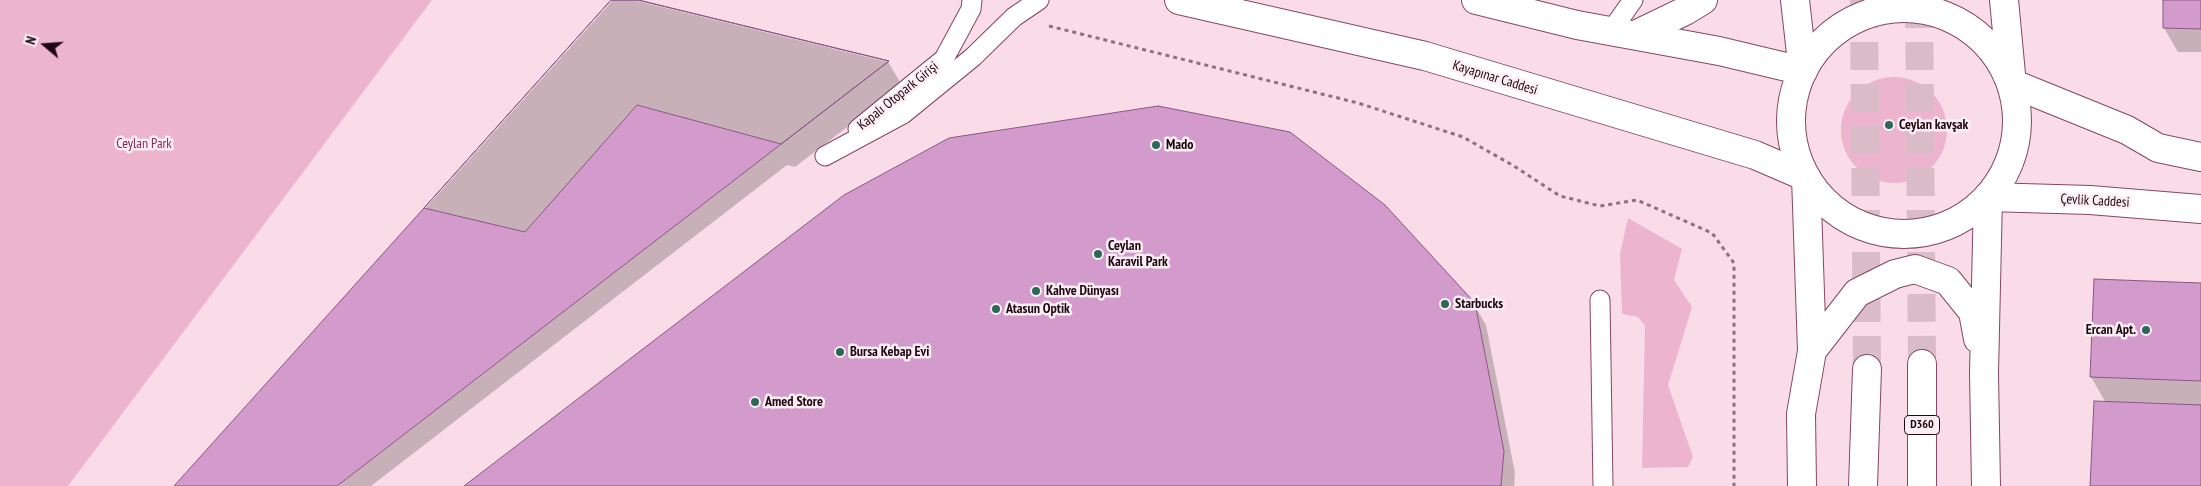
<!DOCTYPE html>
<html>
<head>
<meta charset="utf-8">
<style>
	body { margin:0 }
	#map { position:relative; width:2201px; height:486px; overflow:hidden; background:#fadce8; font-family:"PT Sans Narrow",sans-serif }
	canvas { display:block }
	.north { position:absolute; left:20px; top:20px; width:50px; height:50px; -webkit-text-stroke:4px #fdeef4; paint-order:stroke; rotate:288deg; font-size:14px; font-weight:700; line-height:20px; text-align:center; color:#1e0712 }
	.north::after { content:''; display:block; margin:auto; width:18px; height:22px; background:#1e0712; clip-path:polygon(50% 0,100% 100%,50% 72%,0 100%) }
</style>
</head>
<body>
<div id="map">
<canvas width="2201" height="486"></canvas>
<div class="north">N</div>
</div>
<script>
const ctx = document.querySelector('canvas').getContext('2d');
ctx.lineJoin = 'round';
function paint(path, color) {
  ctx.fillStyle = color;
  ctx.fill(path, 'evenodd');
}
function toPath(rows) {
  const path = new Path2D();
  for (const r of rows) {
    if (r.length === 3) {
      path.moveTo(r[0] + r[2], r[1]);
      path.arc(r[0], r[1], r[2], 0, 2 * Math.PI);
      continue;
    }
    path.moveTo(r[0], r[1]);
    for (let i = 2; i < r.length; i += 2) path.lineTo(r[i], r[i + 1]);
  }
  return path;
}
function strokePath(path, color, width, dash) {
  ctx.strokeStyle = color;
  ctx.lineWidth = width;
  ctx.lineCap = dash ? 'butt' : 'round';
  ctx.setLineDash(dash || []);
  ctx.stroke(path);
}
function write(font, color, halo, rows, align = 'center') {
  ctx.font = font + ' "PT Sans Narrow",sans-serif';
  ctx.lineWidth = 5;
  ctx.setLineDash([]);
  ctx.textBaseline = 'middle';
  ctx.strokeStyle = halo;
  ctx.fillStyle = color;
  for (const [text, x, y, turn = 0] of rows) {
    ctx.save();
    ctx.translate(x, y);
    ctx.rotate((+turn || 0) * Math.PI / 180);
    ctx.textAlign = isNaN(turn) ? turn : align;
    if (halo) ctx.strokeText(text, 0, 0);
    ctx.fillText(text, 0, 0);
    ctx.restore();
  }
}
paint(toPath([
	[0,0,432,0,68,486,0,486],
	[1894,130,53],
	[1628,218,1682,249,1674,280,1692,307,1668,385,1693,457,1688,467,1642,468,1645,326,1638,317,1622,314,1620,254]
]), '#ecb5cd');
paint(toPath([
	[613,0,633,0,888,62,902,85,795,167,787,165,371,486,175,486],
	[2164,0,2201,0,2201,52,2178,52,2164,28],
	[2201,284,2201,486,2092,486,2106,403,2091,377],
	[1474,304,1486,325,1515,473,1514,486,466,486]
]), '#0003');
const building = toPath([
	[611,0,638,0,889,61,337,486,174,486,611,0],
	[611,0,638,0,889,61,781,144,637,105,525,232,424,208,611,0],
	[2163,0,2201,0,2201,29,2163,28,2163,0],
	[1158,106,1290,132,1385,205,1475,303,1504,451,1501,486,464,486,844,195,949,138,1158,106],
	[2094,279,2201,283,2201,381,2090,377,2094,279],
	[2094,401,2201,405,2201,486,2090,486,2094,401]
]);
paint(building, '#d29bcb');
strokePath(building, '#8a5784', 1);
strokePath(toPath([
	[1864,0,1867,369],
	[1919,0,1922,364]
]), '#d9bcc8', 28, [28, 14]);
const service = toPath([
	[1611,31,1633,0],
	[858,129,944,59,971,9,972,0],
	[825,156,903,114,973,57,1014,17,1039,0],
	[1600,300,1603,486]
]);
const secondary = toPath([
	[1179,0,1425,56,1755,155,1806,177],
	[1476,0,1577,25,1719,51,1803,71],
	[2011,83,2127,130,2158,148,2201,157],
	[1988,197,2090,200,2201,209]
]);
const trunk = toPath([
	[1795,0,1803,71],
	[2004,0,2011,74],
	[1904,121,113],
	[1635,35,1685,11,1703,0],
	[1812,351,1857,293,1895,274,1915,269,1948,281,1973,312,1978,339],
	[1802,486,1801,414,1812,351,1806,177],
	[1863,486,1867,369],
	[1922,486,1922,364],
	[1986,486,1984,373,1988,197]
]);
strokePath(service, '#844764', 21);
strokePath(secondary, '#844764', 30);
strokePath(trunk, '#844764', 30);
strokePath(toPath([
	[1049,26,1358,103,1463,137,1514,166,1560,196,1600,206,1637,200,1712,233,1734,263,1734,486]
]), '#8d727e', 3, [4, 4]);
strokePath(service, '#fff', 19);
strokePath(secondary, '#fff', 28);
strokePath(trunk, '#fff', 28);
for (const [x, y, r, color] of [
	[1889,125,5,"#2a6956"],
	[1156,145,5,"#2a6956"],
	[1098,254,5,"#2a6956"],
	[1036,291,5,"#2a6956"],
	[1445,304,5,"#2a6956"],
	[996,309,5,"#2a6956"],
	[2146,330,5,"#2a6956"],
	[840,352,5,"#2a6956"],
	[755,402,5,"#2a6956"]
]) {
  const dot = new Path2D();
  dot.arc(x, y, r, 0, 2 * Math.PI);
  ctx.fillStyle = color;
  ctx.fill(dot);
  strokePath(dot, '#fdeef4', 2);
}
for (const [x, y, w] of [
	[1922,425,35]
]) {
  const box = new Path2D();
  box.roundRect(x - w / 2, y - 9.5, w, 19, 4);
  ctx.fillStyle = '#fdeef4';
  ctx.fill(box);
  strokePath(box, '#1e0712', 1);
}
write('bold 12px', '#1e0712', null, [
	["D360",1922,425]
]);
write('14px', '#1e0712', '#fdeef4', [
	["Kayapınar Caddesi",1495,78,17],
	["Kapalı Otopark Girişi",898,96,-39],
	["Çevlik Caddesi",2095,201,3]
]);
write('bold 14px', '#1e0712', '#fdeef4', [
	["Ceylan kavşak",1899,125],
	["Mado",1166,145],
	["Ceylan",1108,246],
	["Karavil Park",1108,262],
	["Kahve Dünyası",1046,291],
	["Starbucks",1455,304],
	["Atasun Optik",1006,309],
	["Ercan Apt.",2136,330,"right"],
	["Bursa Kebap Evi",850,352],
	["Amed Store",765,402]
], 'left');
write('14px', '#832759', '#fdeef4', [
	["Ceylan Park",144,144]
]);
</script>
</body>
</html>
